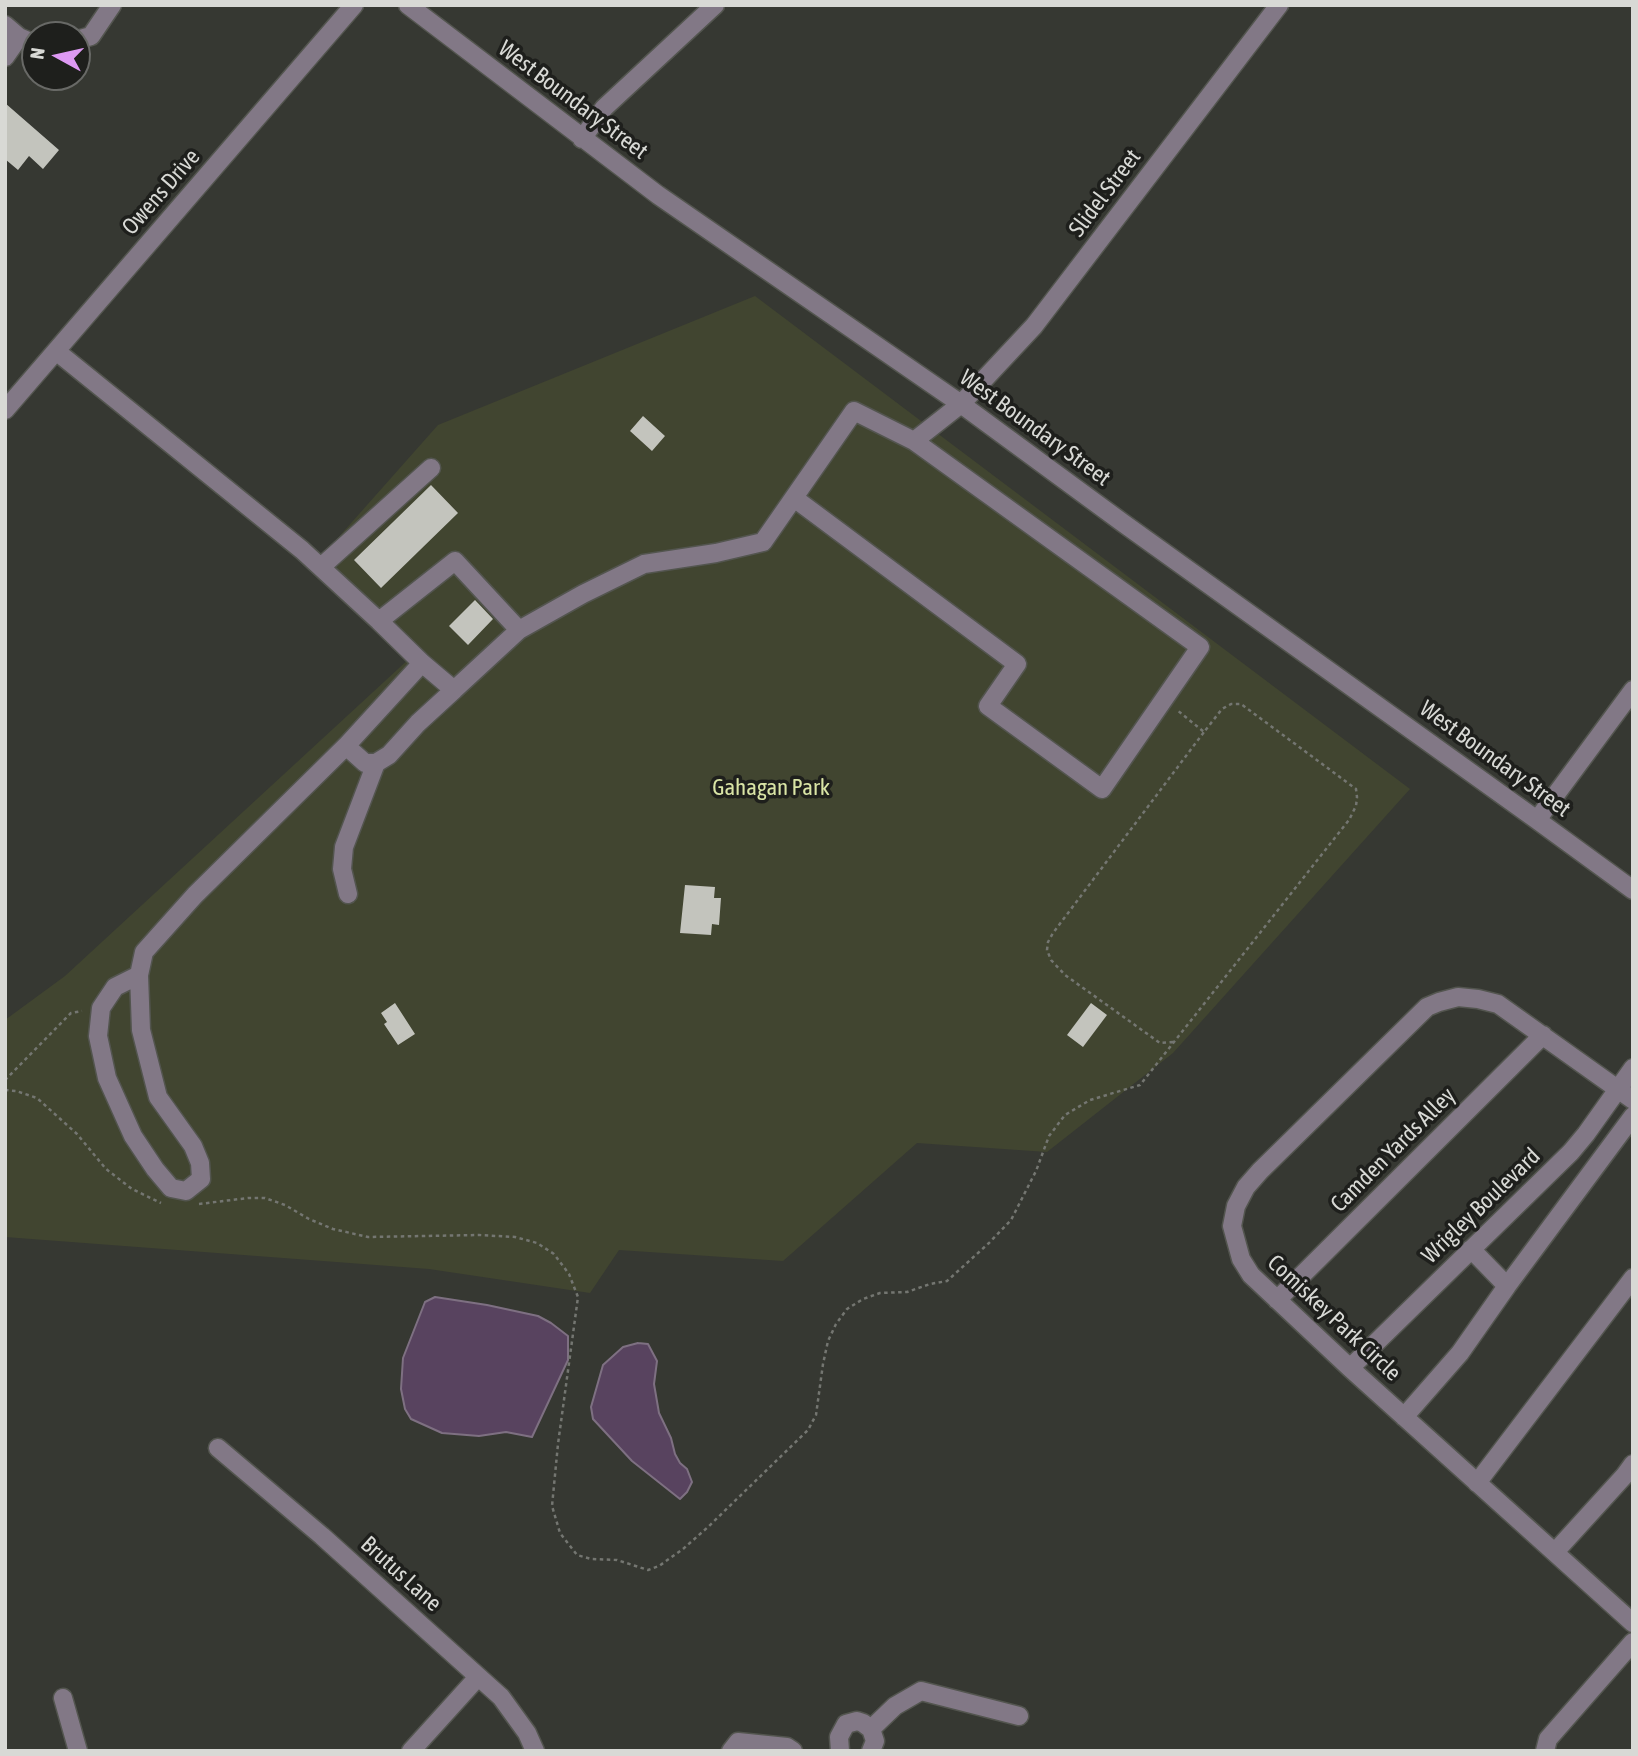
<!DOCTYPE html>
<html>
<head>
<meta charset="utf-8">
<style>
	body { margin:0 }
	#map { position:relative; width:1638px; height:1756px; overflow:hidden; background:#363832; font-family:"Asap Condensed",sans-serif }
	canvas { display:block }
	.frame { position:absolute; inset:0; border:7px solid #d8d9d5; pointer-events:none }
	.north { position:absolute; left:21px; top:21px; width:70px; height:70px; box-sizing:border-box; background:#1e1f1c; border:2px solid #686966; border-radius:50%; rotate:278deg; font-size:19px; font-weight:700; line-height:28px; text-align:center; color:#d8d9d5 }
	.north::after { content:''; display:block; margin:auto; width:24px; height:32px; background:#dd99f3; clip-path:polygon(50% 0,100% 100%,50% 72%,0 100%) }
</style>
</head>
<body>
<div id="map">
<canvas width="1638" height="1756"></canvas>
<div class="frame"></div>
<div class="north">N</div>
</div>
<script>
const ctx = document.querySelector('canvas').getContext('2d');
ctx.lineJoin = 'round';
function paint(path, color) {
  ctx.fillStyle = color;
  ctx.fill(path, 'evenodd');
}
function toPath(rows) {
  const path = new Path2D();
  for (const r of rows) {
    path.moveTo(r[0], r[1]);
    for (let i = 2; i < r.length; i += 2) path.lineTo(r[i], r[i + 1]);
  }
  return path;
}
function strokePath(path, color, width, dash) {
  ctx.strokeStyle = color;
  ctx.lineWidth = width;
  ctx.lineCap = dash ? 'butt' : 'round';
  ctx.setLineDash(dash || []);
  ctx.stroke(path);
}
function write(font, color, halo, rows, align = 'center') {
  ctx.font = font + ' "Asap Condensed",sans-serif';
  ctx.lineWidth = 7;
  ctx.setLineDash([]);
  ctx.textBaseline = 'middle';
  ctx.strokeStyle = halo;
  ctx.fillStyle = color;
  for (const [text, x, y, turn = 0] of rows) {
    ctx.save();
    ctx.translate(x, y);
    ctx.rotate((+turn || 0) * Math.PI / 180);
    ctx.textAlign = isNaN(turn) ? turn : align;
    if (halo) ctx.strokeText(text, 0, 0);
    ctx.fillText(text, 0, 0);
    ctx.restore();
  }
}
paint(toPath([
	[755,296,1410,789,1173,1053,1047,1152,917,1143,783,1261,619,1250,590,1293,429,1269,5,1237,5,1020,65,976,411,657,313,566,438,425]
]), '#414530');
const water = toPath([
	[435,1297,487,1305,538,1316,551,1323,568,1336,568,1360,532,1437,506,1432,479,1436,442,1433,411,1419,405,1409,401,1389,403,1358,425,1302,435,1297],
	[638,1343,648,1344,657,1361,654,1384,659,1413,671,1438,675,1454,680,1463,687,1469,692,1482,687,1492,680,1499,632,1461,593,1419,591,1407,603,1365,623,1347,638,1343]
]);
paint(water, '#58435f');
strokePath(water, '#7e7082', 2);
paint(toPath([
	[5,103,59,150,43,169,29,156,18,170,5,159],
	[643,416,665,436,652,451,630,431],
	[431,485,458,513,381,588,354,560],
	[475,600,493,619,468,645,449,626],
	[685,885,715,887,714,898,721,898,719,925,712,924,711,935,680,933],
	[395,1003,415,1034,398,1045,384,1024,387,1022,381,1013],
	[1091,1003,1107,1015,1083,1047,1067,1035]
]), '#c3c4bd');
const minor = toPath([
	[408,5,658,195,961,404,1123,523,1537,820,1633,890],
	[5,25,19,37],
	[77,40,91,36,112,5],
	[5,57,19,37,35,44],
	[582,139,604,108,715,5],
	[56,351,302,550,379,621,422,663],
	[5,410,354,5],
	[794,498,1017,664,988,706,1102,789,1200,647,914,441],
	[321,567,431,468],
	[379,621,455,561,519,630],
	[346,746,365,763,376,763,389,755,418,723,454,690],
	[1537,820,1633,690],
	[348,894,342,869,344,847,376,763],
	[139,975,115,987,101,1008,98,1036,107,1078,133,1136,155,1169,171,1188,186,1191,201,1179,200,1163,193,1146,158,1097,141,1030,139,975,144,952,195,895,346,746,422,663,454,690,519,630,583,594,644,564,716,553,763,542,854,411,914,441,961,404,1034,326,1279,5],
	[1633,1100,1498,1004,1478,999,1458,997,1439,1002,1427,1007,1260,1171,1246,1187,1236,1206,1232,1226,1241,1259,1251,1275,1350,1368,1633,1623],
	[1471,1249,1507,1286],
	[1277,1300,1543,1035],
	[1350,1368,1571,1152,1586,1134,1633,1068],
	[1404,1417,1460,1353,1507,1286,1633,1116],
	[218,1448,322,1536,501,1697,527,1733,535,1751],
	[1477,1483,1633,1278],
	[1555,1552,1625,1475,1633,1464],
	[63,1698,78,1751],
	[871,1729,895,1706,921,1691,1019,1716],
	[411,1751,478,1677],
	[731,1751,738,1742,787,1747,793,1751],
	[840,1751,839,1737,846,1724,857,1721,863,1723,871,1729,875,1741,871,1751],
	[1545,1751,1548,1739,1633,1642]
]);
strokePath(minor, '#53554f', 21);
strokePath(toPath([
	[1173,1042,1160,1043,1065,975,1051,960,1047,950,1048,942,1053,933,1204,732],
	[5,1080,71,1013,82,1011],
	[5,1090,16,1091,37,1098,77,1134,106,1169,132,1189,161,1203],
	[199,1204,248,1198,265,1198,285,1205,309,1219,333,1229,368,1237,479,1235,515,1237,537,1243,554,1254,569,1274,578,1297,558,1444,552,1506,560,1533,577,1555,591,1559,617,1560,648,1570,659,1566,683,1549,708,1527,808,1430,816,1415,823,1364,828,1341,836,1324,847,1309,863,1299,880,1293,907,1292,930,1284,947,1281,989,1243,1011,1220,1036,1171,1049,1136,1065,1115,1090,1100,1140,1085,1349,820,1356,806,1357,797,1356,789,1241,704,1231,704,1222,709,1204,732,1177,710]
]), '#747671', 2.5, [3.5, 3.5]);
strokePath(minor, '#827886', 18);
write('23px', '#d8d9d5', '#1e1f1c', [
	["West Boundary Street",573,100,37],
	["Owens Drive",161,192,-49],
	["Slidel Street",1105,193,-53],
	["West Boundary Street",1035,428,36],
	["West Boundary Street",1495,759,36],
	["Camden Yards Alley",1393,1150,-45],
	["Wrigley Boulevard",1481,1206,-44],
	["Comiskey Park Circle",1334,1318,43],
	["Brutus Lane",401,1574,42]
]);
write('23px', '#d9e4a5', '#1e1f1c', [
	["Gahagan Park",771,788]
]);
</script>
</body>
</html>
